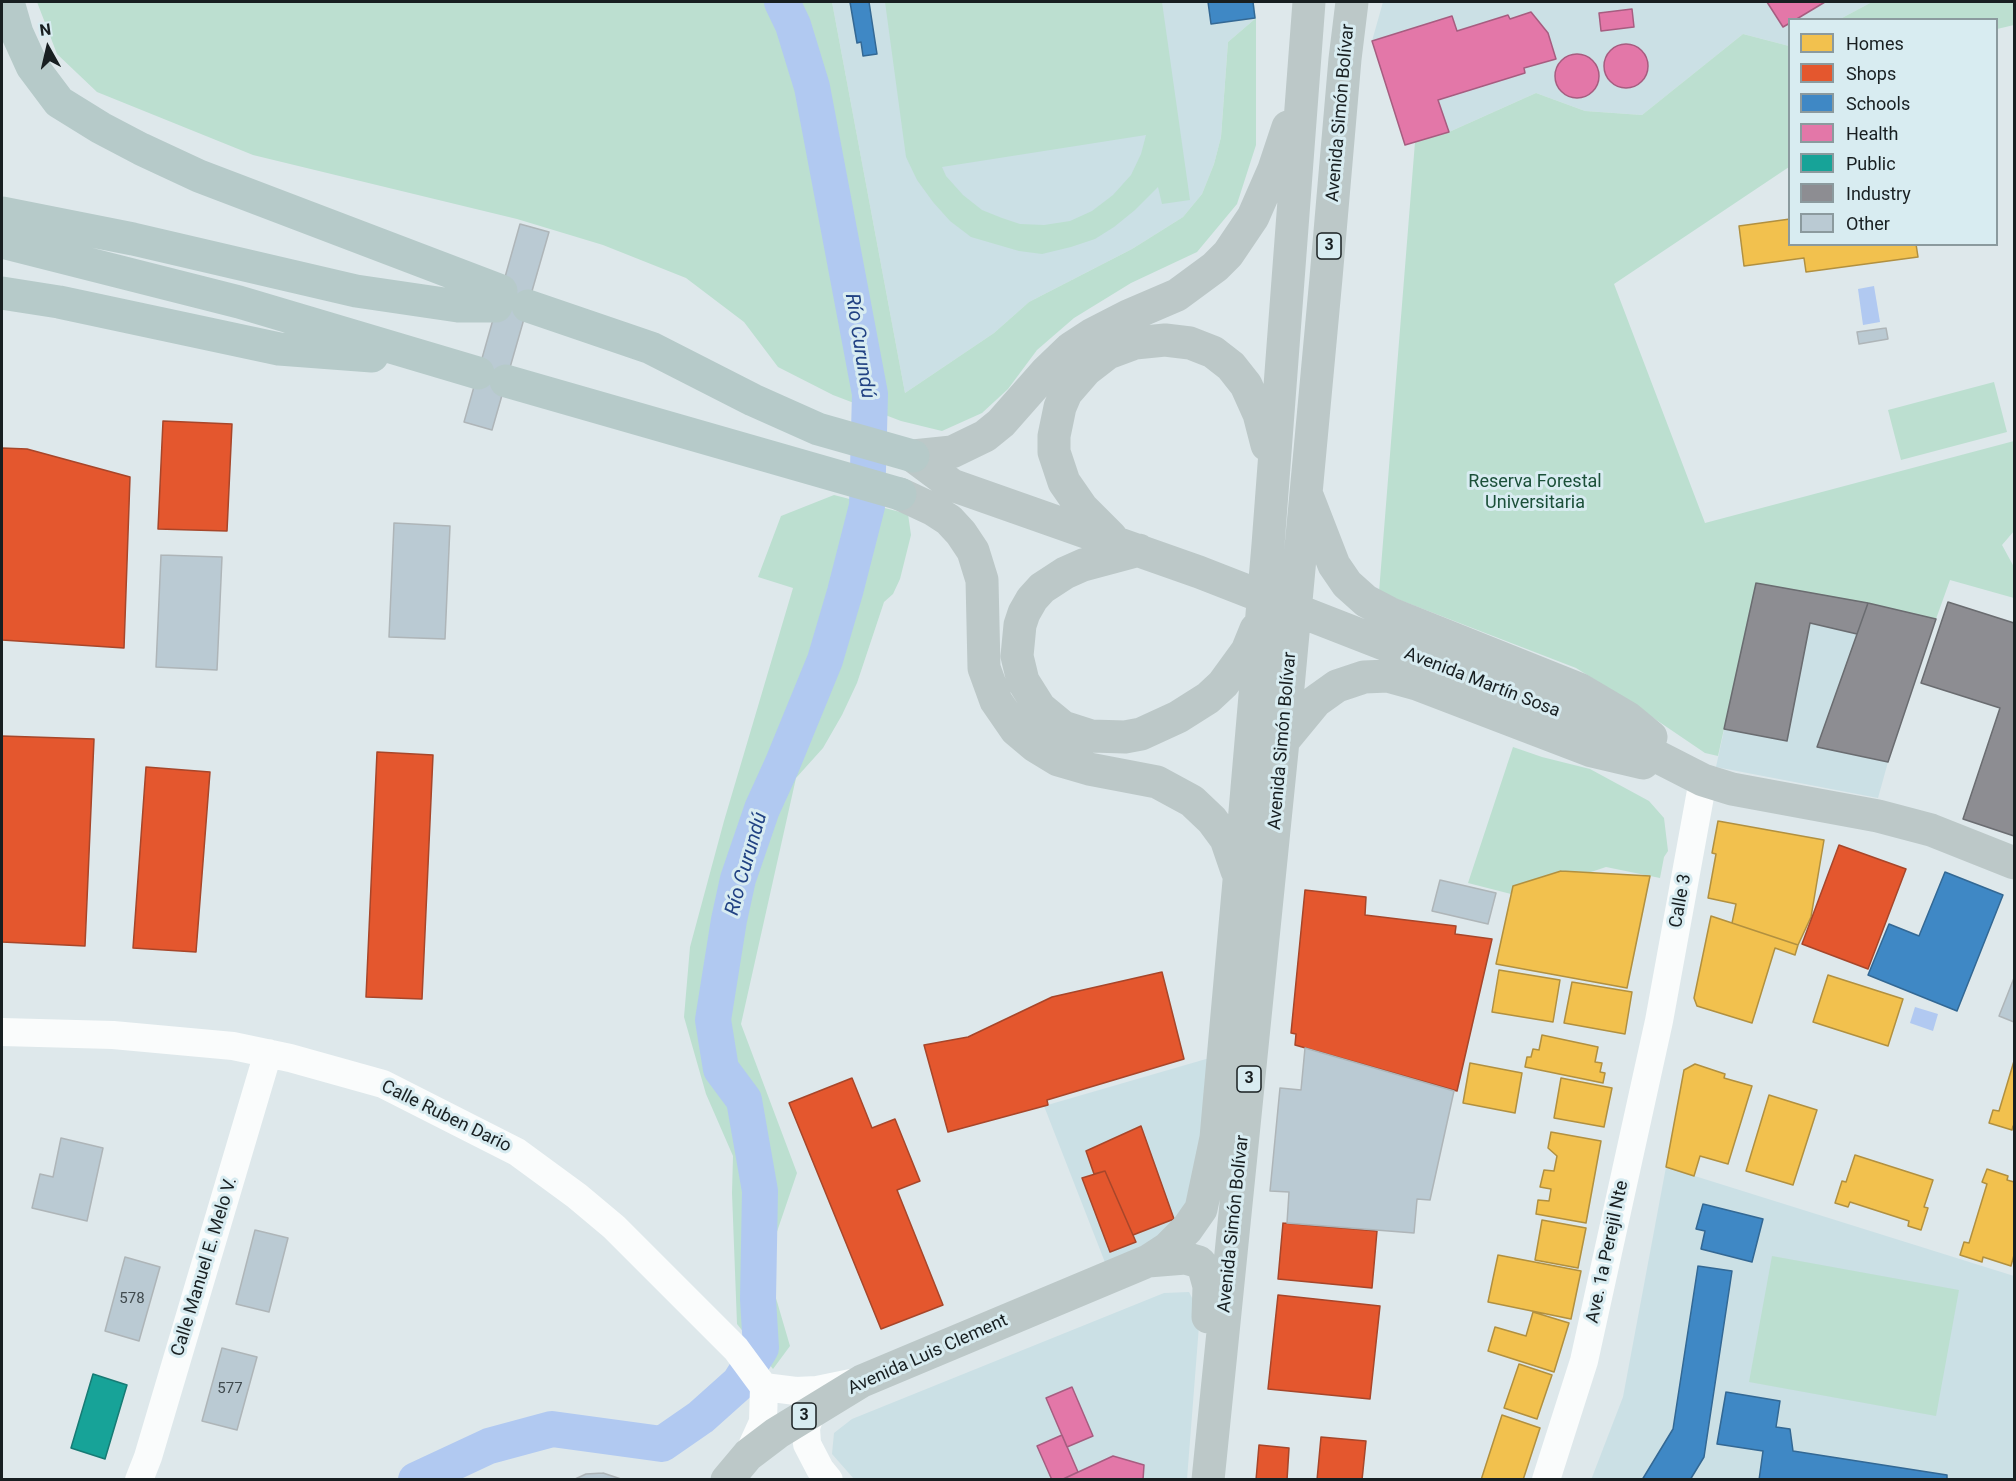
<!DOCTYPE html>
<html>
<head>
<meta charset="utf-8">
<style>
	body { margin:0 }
	#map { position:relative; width:2016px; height:1481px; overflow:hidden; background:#dee8eb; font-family:Roboto,sans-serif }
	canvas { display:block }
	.frame { position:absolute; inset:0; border:3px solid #181f21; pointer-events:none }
	.legend { position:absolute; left:1788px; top:18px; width:210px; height:228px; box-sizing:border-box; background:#d8ecf1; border:2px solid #8b9a9e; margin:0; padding:8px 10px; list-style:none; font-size:18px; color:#181f21 }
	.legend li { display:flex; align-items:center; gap:12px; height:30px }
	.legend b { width:30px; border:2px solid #8b9a9e }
	.north { position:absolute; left:18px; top:18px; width:60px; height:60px; -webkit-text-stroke:4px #d8ecf1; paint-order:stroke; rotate:352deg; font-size:16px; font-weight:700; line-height:24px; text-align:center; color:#181f21 }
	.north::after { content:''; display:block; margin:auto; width:21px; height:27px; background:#181f21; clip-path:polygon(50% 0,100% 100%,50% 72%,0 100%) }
</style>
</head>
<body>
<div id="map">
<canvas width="2016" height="1481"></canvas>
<div class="frame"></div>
<ul class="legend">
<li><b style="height:16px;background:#f2c14e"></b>Homes</li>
<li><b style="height:16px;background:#e4572e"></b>Shops</li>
<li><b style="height:16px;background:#3f88c5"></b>Schools</li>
<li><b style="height:16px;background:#e377a8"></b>Health</li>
<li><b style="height:16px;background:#17a398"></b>Public</li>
<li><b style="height:16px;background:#8d8d92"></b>Industry</li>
<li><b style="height:16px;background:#bacad3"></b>Other</li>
</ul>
<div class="north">N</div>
</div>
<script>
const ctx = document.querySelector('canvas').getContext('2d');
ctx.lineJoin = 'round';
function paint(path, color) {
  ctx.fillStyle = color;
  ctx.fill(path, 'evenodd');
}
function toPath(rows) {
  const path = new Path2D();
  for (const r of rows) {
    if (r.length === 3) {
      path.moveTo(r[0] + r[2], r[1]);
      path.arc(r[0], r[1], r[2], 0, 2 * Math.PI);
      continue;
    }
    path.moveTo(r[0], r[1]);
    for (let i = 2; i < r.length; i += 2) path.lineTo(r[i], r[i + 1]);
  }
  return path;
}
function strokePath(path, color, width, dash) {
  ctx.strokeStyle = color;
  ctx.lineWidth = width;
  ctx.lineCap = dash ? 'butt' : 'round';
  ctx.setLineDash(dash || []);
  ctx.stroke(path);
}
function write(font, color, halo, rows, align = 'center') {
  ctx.font = font + ' Roboto,sans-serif';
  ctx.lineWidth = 6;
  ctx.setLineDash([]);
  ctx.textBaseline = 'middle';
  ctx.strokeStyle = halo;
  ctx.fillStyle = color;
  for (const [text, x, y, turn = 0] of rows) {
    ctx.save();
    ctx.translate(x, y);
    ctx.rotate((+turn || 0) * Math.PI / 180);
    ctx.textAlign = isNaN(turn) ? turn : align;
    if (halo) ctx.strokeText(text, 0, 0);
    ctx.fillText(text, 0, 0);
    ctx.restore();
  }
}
paint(toPath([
	[832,2,1254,2,1256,18,1228,42,1221,137,1214,164,1202,194,1183,217,1132,249,1029,302,994,333,905,393],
	[1383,2,1872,2,1840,19,1790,20,1789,46,1743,34,1642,115,1585,111,1536,93,1449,132,1405,145,1372,41],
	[1756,583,1868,603,1936,619,1888,762,1878,798,1716,767],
	[1213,1057,1198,1186,1161,1238,1106,1265,1044,1106],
	[1666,1167,2014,1276,2014,1479,1591,1480,1623,1397],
	[1189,1292,1200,1313,1187,1479,854,1479,832,1454,834,1433,852,1419,1164,1293]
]), '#cbe0e5');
paint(toPath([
	[37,2,832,2,905,393,994,333,1029,302,1132,249,1183,217,1202,194,1214,164,1221,137,1228,42,1256,18,1256,145,1237,204,1197,252,1131,283,1074,318,1037,350,1008,389,982,413,942,431,901,421,833,395,778,367,744,322,686,278,603,245,517,219,253,155,97,92,57,54],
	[885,2,1162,2,1190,200,1162,204,1158,187,1135,210,1114,227,1095,239,1071,247,1042,254,1019,251,971,237,950,221,933,202,917,180,906,157],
	[1146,135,1141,154,1131,175,1113,195,1092,211,1070,221,1044,225,1020,224,1002,218,982,210,963,195,946,176,942,167],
	[1872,2,2014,2,2014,25,1997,29,1996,20,1840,19],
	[1743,34,1789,46,1789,167,1614,284,1705,523,2014,441,2014,531,2002,545,2014,567,2014,598,1950,580,1936,619,1868,603,1756,583,1718,756,1705,753,1624,698,1576,668,1379,592,1415,142,1449,132,1536,93,1585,111,1642,115],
	[1994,382,2007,432,1901,460,1888,410],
	[834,495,908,514,911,535,900,579,893,594,884,602,857,683,842,715,823,748,796,778,741,1024,797,1173,766,1264,790,1346,773,1369,737,1324,732,1193,733,1156,706,1094,684,1017,690,947,724,821,793,588,758,577,781,516],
	[1513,747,1542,757,1590,769,1649,801,1664,818,1668,851,1664,857,1660,878,1606,867,1588,873,1561,871,1513,886,1511,894,1468,883],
	[1772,1256,1959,1290,1936,1416,1749,1382]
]), '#bcdfd0');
paint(toPath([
	[1874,286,1880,322,1863,325,1858,289],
	[1915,1007,1938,1014,1933,1031,1910,1023]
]), '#b1c9f1');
const homes = toPath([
	[1790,219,1790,244,1916,244,1918,257,1806,272,1804,258,1744,266,1739,226,1790,219],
	[1718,821,1824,840,1811,917,1798,945,1732,923,1736,904,1708,898,1716,854,1712,853,1718,821],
	[1561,871,1650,876,1627,988,1496,964,1513,886,1561,871],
	[1711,916,1798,945,1795,955,1775,948,1752,1023,1697,1006,1694,998,1711,916],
	[1499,970,1560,980,1553,1022,1492,1012,1499,970],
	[1828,975,1903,999,1888,1046,1813,1022,1828,975],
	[1572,982,1632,992,1625,1034,1564,1023,1572,982],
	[1542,1035,1598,1047,1595,1062,1602,1063,1600,1072,1605,1073,1603,1083,1525,1067,1527,1057,1531,1057,1533,1049,1539,1050,1542,1035],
	[2014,1061,2014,1126,2013,1126,2012,1130,1989,1123,1993,1110,1999,1111,2014,1061],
	[1470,1063,1522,1073,1515,1113,1463,1103,1470,1063],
	[1695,1064,1725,1074,1724,1078,1752,1086,1728,1164,1700,1156,1694,1176,1666,1167,1684,1070,1695,1064],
	[1561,1078,1612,1088,1604,1127,1554,1118,1561,1078],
	[1769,1095,1817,1110,1793,1185,1746,1171,1769,1095],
	[1551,1132,1601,1141,1586,1223,1536,1214,1538,1200,1549,1201,1551,1189,1540,1187,1544,1170,1554,1171,1557,1156,1548,1148,1551,1132],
	[1855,1155,1933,1180,1924,1207,1928,1208,1921,1230,1908,1226,1909,1221,1850,1202,1848,1207,1835,1203,1842,1181,1846,1182,1855,1155],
	[1987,1169,2008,1176,2007,1180,2014,1182,2014,1255,2011,1266,1983,1257,1982,1262,1960,1255,1964,1242,1969,1243,1987,1184,1982,1182,1987,1169],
	[1542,1220,1586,1228,1578,1268,1535,1260,1542,1220],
	[1498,1255,1581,1271,1571,1319,1488,1302,1498,1255],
	[1533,1312,1569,1323,1554,1372,1488,1351,1495,1327,1526,1336,1533,1312],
	[1519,1364,1552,1375,1537,1419,1504,1408,1519,1364],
	[1502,1415,1540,1428,1523,1480,1481,1480,1502,1415]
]);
paint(homes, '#f2c14e');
strokePath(homes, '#b19040', 1.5);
const shops = toPath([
	[163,421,232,424,227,531,158,529,163,421],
	[2,448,27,449,130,477,124,648,2,640,2,448],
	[2,736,94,739,85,946,2,942,2,736],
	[377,752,433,755,422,999,366,997,377,752],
	[146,767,210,772,196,952,133,948,146,767],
	[1839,845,1906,869,1868,969,1802,944,1839,845],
	[1305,890,1366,897,1365,915,1456,926,1455,934,1492,939,1457,1091,1295,1045,1296,1034,1291,1033,1305,890],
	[1162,972,1184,1059,1047,1100,1048,1105,948,1132,924,1045,968,1037,1052,997,1162,972],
	[852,1078,872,1128,895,1119,920,1181,897,1190,943,1305,881,1329,789,1103,852,1078],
	[1141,1126,1174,1219,1133,1235,1105,1171,1094,1174,1086,1151,1141,1126],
	[1105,1171,1136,1242,1110,1252,1082,1178,1105,1171],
	[1283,1223,1377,1231,1372,1288,1278,1279,1283,1223],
	[1278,1295,1380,1306,1370,1399,1268,1389,1278,1295],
	[1321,1437,1366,1441,1362,1480,1317,1480,1321,1437],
	[1259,1445,1289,1448,1287,1480,1256,1480,1259,1445]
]);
paint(shops, '#e4572e');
strokePath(shops, '#a7462a', 1.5);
const schools = toPath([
	[850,2,869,2,877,54,863,56,861,42,857,43,850,2],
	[1208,2,1253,2,1255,18,1211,24,1208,2],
	[1945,872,2003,895,1957,1011,1868,975,1889,924,1919,936,1945,872],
	[1703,1204,1763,1219,1752,1262,1701,1249,1705,1231,1696,1229,1703,1204],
	[1698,1266,1732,1271,1704,1457,1690,1480,1642,1480,1673,1429,1698,1266],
	[1726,1392,1780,1401,1776,1427,1790,1429,1793,1451,1947,1475,1947,1480,1759,1480,1763,1451,1717,1444,1726,1392]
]);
paint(schools, '#3f88c5');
strokePath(schools, '#336894', 1.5);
const health = toPath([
	[1767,2,1825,2,1795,20,1790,20,1790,23,1783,27,1767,2],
	[1632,9,1634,27,1601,31,1599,13,1632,9],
	[1531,12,1548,33,1556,59,1524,68,1525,73,1438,100,1449,132,1405,145,1372,41,1452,16,1457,31,1508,15,1510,19,1531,12],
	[1626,66,22],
	[1577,76,22],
	[1072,1387,1093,1436,1067,1447,1046,1398,1072,1387],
	[1062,1435,1078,1472,1061,1480,1052,1480,1037,1446,1062,1435],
	[1113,1456,1144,1465,1143,1480,1061,1480,1113,1456]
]);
paint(health, '#e377a8');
strokePath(health, '#a65d80', 1.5);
const public = toPath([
	[93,1374,127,1385,105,1459,71,1448,93,1374]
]);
paint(public, '#17a398');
strokePath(public, '#177b74', 1.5);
const industry = toPath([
	[1756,583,1868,603,1857,634,1810,623,1787,741,1724,729,1756,583],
	[1948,602,2014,623,2014,836,1963,819,2000,708,1921,683,1948,602],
	[1868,603,1936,619,1888,762,1817,747,1868,603]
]);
paint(industry, '#8d8d92');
strokePath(industry, '#6a6c70', 1.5);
strokePath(toPath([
	[416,1480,489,1446,552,1429,662,1444,701,1417,739,1383,761,1348,758,1299,760,1191,744,1100,721,1069,713,1020,729,920,738,879,762,809,782,765,825,660,845,592,867,506,870,394,812,87,793,25,782,2]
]), '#b1c9f1', 36);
const building = toPath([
	[520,224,549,232,492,430,464,422,520,224],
	[1886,328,1888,339,1859,344,1857,332,1886,328],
	[394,523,450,526,445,639,389,637,394,523],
	[161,555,222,557,217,670,156,667,161,555],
	[1440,880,1496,893,1488,924,1432,911,1440,880],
	[2014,978,2014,1022,1999,1016,2014,978],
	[1305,1048,1454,1091,1430,1200,1417,1199,1414,1233,1287,1223,1289,1192,1270,1191,1280,1088,1301,1090,1305,1048],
	[61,1138,103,1148,87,1221,32,1208,40,1174,53,1177,61,1138],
	[255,1230,288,1238,269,1312,236,1304,255,1230],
	[125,1257,160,1267,139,1341,105,1331,125,1257],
	[222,1348,257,1357,237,1430,202,1421,222,1348],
	[603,1473,624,1480,573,1480,586,1474,603,1473]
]);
paint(building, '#bacad3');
strokePath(building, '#aeb5b8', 1.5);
strokePath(toPath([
	[2,1032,113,1035,233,1046,290,1058,383,1084,517,1152,577,1196,614,1227,736,1349,764,1387,763,1422,748,1455],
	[764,1387,796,1391,817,1390,851,1383],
	[811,1412,806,1428,807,1444,820,1469,829,1480],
	[139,1480,148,1457,268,1053],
	[1546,1480,1584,1361,1659,1021,1703,780]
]), '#fafcfc', 28);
strokePath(toPath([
	[913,456,952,485,1199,572,1609,732,1703,780,1732,789,1878,816,1931,830,2014,863],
	[913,456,952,452,985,436,1001,423,1046,372,1071,348,1091,335,1128,316,1177,295,1215,267,1228,254,1253,217,1274,169,1288,127],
	[900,494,932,509,949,520,961,533,973,551,982,580,984,668,996,701,1016,730,1035,746,1058,760,1089,769,1157,782,1192,801,1212,820,1226,839,1237,871],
	[1308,498,1334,565,1347,584,1366,601,1389,613,1579,689,1628,718,1651,737],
	[1111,537,1082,508,1064,482,1054,452,1054,436,1060,407,1066,393,1086,370,1108,353,1135,343,1165,340,1190,343,1213,352,1231,366,1246,385,1259,414,1267,445],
	[1139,550,1083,565,1065,573,1042,588,1032,599,1024,613,1020,625,1017,656,1023,681,1040,708,1063,727,1091,736,1125,737,1141,734,1178,717,1208,698,1223,684,1247,651,1256,629],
	[1283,741,1316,701,1337,686,1364,677,1388,676,1417,684,1592,751,1643,763],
	[1148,1261,1185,1258,1199,1262,1204,1268,1209,1286,1208,1317],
	[727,1480,748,1455,777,1433,862,1381,1148,1261,1168,1248,1187,1229,1201,1209,1216,1138,1239,881,1268,545,1309,2],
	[1208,1480,1283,741,1326,278,1345,59,1352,2]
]), '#bcc8c8', 33);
strokePath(toPath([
	[8,2,17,33,32,66,59,102,101,128,141,149,199,176,501,291],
	[2,213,133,239,356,291,458,306,496,306],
	[2,242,239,302,478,373],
	[2,293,59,302,279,349,372,356],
	[528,306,651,348,753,400,818,429,913,456],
	[506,381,900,494]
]), '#b6cac9', 33);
write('15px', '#404a4e', null, [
	["578",132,1299],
	["577",230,1389]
]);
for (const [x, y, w] of [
	[1329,246,24],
	[1249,1079,24],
	[804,1416,24]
]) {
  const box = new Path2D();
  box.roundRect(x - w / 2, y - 13, w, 26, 4.5);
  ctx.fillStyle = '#d8ecf1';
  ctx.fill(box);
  strokePath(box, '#181f21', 1.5);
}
write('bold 16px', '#181f21', null, [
	["3",1329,246],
	["3",1249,1079],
	["3",804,1416]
]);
write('18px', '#181f21', '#d8ecf1', [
	["Avenida Simón Bolívar",1341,113,-85],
	["Avenida Martín Sosa",1482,683,21],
	["Avenida Simón Bolívar",1283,741,-85],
	["Calle 3",1681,901,-80],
	["Calle Ruben Dario",446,1117,26],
	["Avenida Simón Bolívar",1234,1224,-84],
	["Ave. 1a Perejil Nte",1608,1252,-78],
	["Calle Manuel E. Melo V.",205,1267,-73],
	["Avenida Luis Clement",928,1355,-24]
]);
write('18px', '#1b5039', '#d8ecf1', [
	["Reserva Forestal",1535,482],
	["Universitaria",1535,503]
]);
write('italic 20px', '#214283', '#d8ecf1', [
	["Río Curundú",859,346,81],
	["Río Curundú",747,864,-74]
]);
</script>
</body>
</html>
